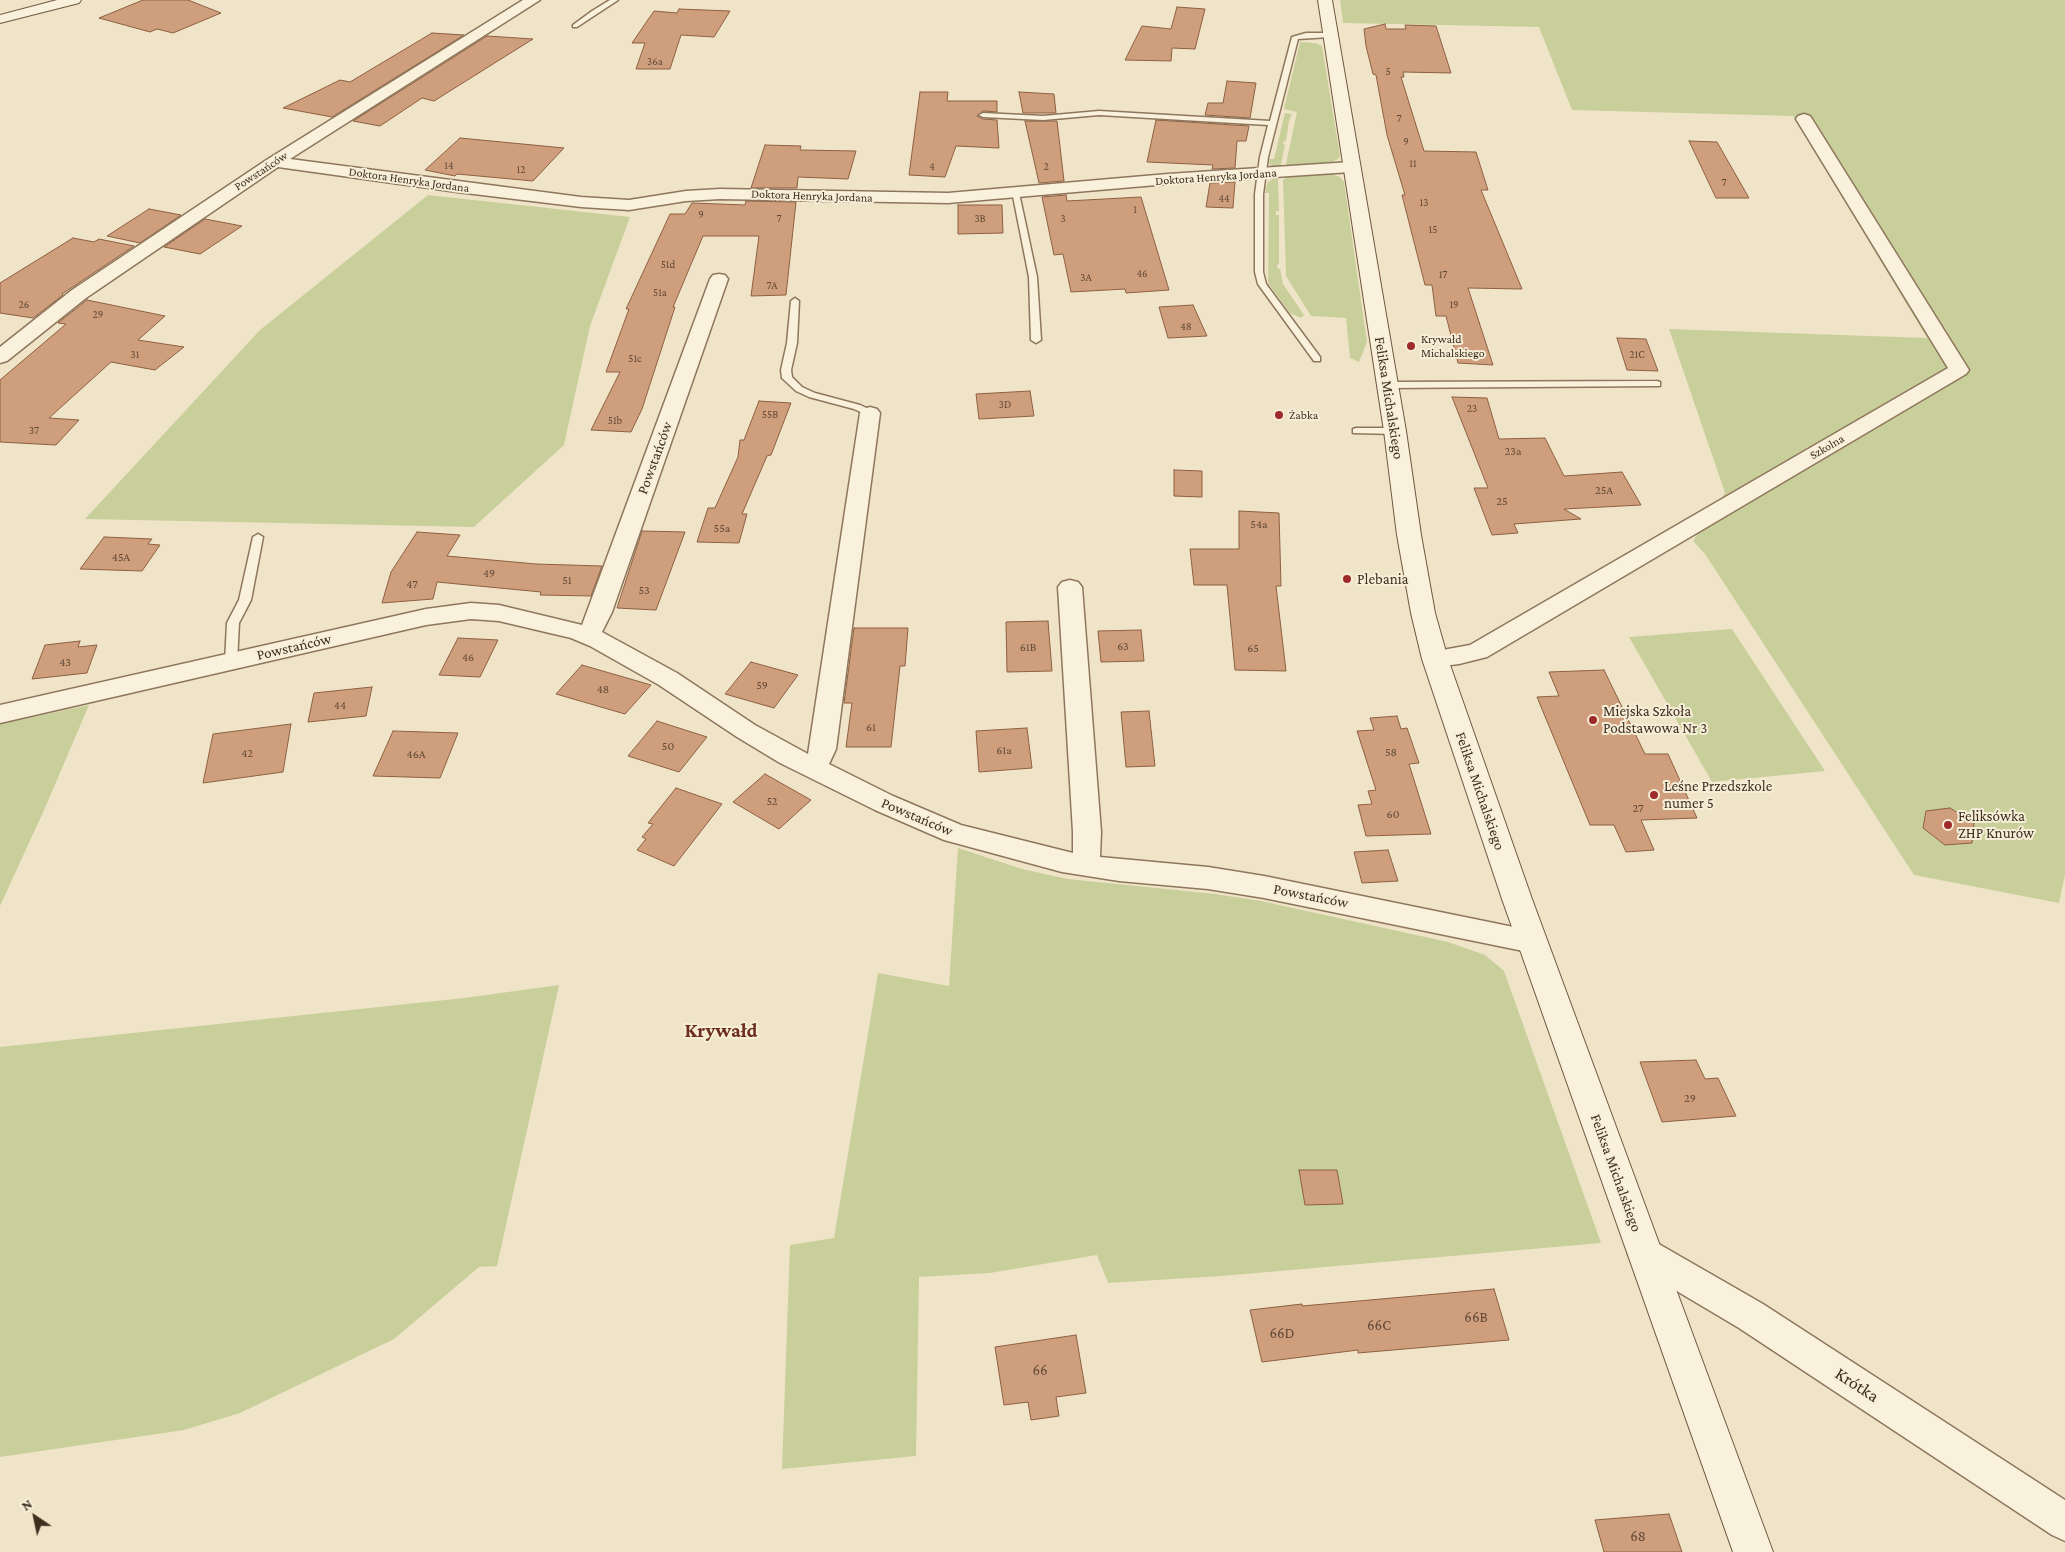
<!DOCTYPE html>
<html>
<head>
<meta charset="utf-8">
<style>
	body { margin:0 }
	#map { position:relative; width:2065px; height:1552px; overflow:hidden; background:#f0e4c8; font-family:"Crimson Pro",serif }
	canvas { display:block }
	.north { position:absolute; left:10px; top:1492px; width:50px; height:50px; -webkit-text-stroke:4px #f7eed8; paint-order:stroke; rotate:326deg; font-size:14px; font-weight:700; line-height:20px; text-align:center; color:#3d2e20 }
	.north::after { content:''; display:block; margin:auto; width:18px; height:22px; background:#3d2e20; clip-path:polygon(50% 0,100% 100%,50% 72%,0 100%) }
</style>
</head>
<body>
<div id="map">
<canvas width="2065" height="1552"></canvas>
<div class="north">N</div>
</div>
<script>
const ctx = document.querySelector('canvas').getContext('2d');
ctx.lineJoin = 'round';
function paint(path, color) {
  ctx.fillStyle = color;
  ctx.fill(path, 'evenodd');
}
function toPath(rows) {
  const path = new Path2D();
  for (const r of rows) {
    path.moveTo(r[0], r[1]);
    for (let i = 2; i < r.length; i += 2) path.lineTo(r[i], r[i + 1]);
  }
  return path;
}
function strokePath(path, color, width, dash) {
  ctx.strokeStyle = color;
  ctx.lineWidth = width;
  ctx.lineCap = dash ? 'butt' : 'round';
  ctx.setLineDash(dash || []);
  ctx.stroke(path);
}
function write(font, color, halo, rows, align = 'center') {
  ctx.font = font + ' "Crimson Pro",serif';
  ctx.lineWidth = 4;
  ctx.setLineDash([]);
  ctx.textBaseline = 'middle';
  ctx.strokeStyle = halo;
  ctx.fillStyle = color;
  for (const [text, x, y, turn = 0] of rows) {
    ctx.save();
    ctx.translate(x, y);
    ctx.rotate((+turn || 0) * Math.PI / 180);
    ctx.textAlign = isNaN(turn) ? turn : align;
    if (halo) ctx.strokeText(text, 0, 0);
    ctx.fillText(text, 0, 0);
    ctx.restore();
  }
}
paint(toPath([
	[1340,0,2065,0,2065,875,2059,903,1914,875,1705,554,1693,541,1725,493,1669,329,1927,338,1793,116,1572,110,1539,27,1343,23],
	[1300,42,1315,43,1322,46,1340,156,1338,159,1326,165,1287,167,1286,164,1297,112,1284,109],
	[1285,113,1292,114,1289,121,1286,141,1284,141,1283,144,1285,145,1281,165,1276,168,1270,165,1269,162,1270,159,1274,159],
	[1328,173,1340,177,1344,182,1367,342,1359,362,1350,358,1346,318,1311,316,1286,276,1283,180,1288,176],
	[1275,177,1278,179,1279,211,1276,211,1276,215,1279,215,1279,264,1277,265,1278,269,1280,269,1283,284,1304,315,1301,318,1290,313,1268,283,1269,193,1265,193,1267,183],
	[428,195,630,217,590,326,564,445,474,527,85,519,260,330],
	[1732,629,1825,771,1712,782,1629,637],
	[89,705,45,808,0,906,0,724],
	[958,848,1022,869,1068,879,1215,894,1261,901,1448,942,1485,955,1504,971,1601,1243,1222,1276,1108,1283,1097,1255,990,1273,919,1277,916,1456,782,1469,790,1245,834,1238,878,973,949,986],
	[559,985,497,1266,479,1267,394,1339,240,1413,184,1430,0,1457,0,1047,464,998]
]), '#c9cf9b');
const building = toPath([
	[143,0,188,0,221,13,173,33,157,29,150,32,99,18,143,0],
	[1177,7,1205,9,1195,49,1172,48,1171,61,1125,60,1142,26,1171,29,1177,7],
	[679,9,730,11,714,37,681,35,670,69,636,69,645,43,632,43,654,11,677,13,679,9],
	[1385,24,1386,29,1406,29,1405,25,1436,26,1451,73,1403,72,1404,77,1401,77,1415,122,1424,151,1476,152,1488,190,1481,190,1522,289,1468,288,1493,365,1458,363,1446,316,1436,316,1432,285,1425,285,1402,195,1405,195,1387,135,1376,75,1373,74,1366,46,1364,29,1385,24],
	[432,33,464,35,332,117,283,108,340,80,350,82,432,33],
	[487,36,533,39,434,101,422,98,380,126,353,121,487,36],
	[1227,81,1256,83,1250,118,1205,115,1208,103,1223,103,1227,81],
	[920,92,948,92,947,101,997,101,997,112,983,111,977,116,983,119,997,120,999,148,956,146,945,177,909,175,920,92],
	[1019,92,1054,94,1056,113,1023,113,1019,92],
	[1156,120,1249,126,1246,141,1237,141,1235,168,1212,169,1213,165,1147,162,1156,120],
	[1025,121,1057,121,1064,181,1039,183,1025,121],
	[460,138,564,148,533,181,457,174,455,176,425,170,460,138],
	[1689,141,1717,142,1749,198,1716,198,1689,141],
	[765,145,801,146,800,150,856,151,848,179,798,177,797,188,751,188,765,145],
	[1235,182,1233,208,1206,207,1210,183,1235,182],
	[1066,195,1067,201,1141,197,1169,290,1126,293,1125,289,1071,292,1063,254,1054,255,1042,197,1066,195],
	[746,201,796,202,786,295,751,296,759,236,703,236,673,307,675,307,642,409,631,432,591,430,620,372,606,372,629,309,626,309,670,214,685,214,692,203,745,205,746,201],
	[958,205,1002,205,1003,233,958,234,958,205],
	[149,209,181,215,140,243,107,236,149,209],
	[205,219,242,226,200,254,164,247,205,219],
	[73,238,94,242,99,239,134,246,62,294,63,295,33,318,0,313,0,283,73,238],
	[87,300,165,316,138,340,184,347,155,370,111,362,49,418,79,420,56,445,0,442,0,380,66,324,58,323,87,300],
	[1193,305,1207,336,1168,338,1159,307,1193,305],
	[1617,338,1646,339,1658,371,1627,370,1617,338],
	[1030,391,1034,416,979,419,976,394,1030,391],
	[1452,397,1487,398,1499,439,1545,438,1564,476,1622,472,1641,505,1564,509,1581,519,1514,524,1518,533,1492,535,1474,488,1488,488,1452,397],
	[759,401,791,403,771,455,767,456,742,514,747,514,739,543,697,542,708,508,715,508,738,457,740,440,744,440,759,401],
	[1174,470,1202,471,1202,497,1174,496,1174,470],
	[1239,511,1279,513,1281,586,1276,586,1286,671,1235,670,1227,585,1194,585,1190,549,1239,549,1239,511],
	[642,531,685,532,656,610,617,608,642,531],
	[417,532,460,535,447,556,536,564,602,566,591,596,540,595,541,592,437,582,433,599,382,603,391,572,417,532],
	[104,537,152,539,148,544,160,545,142,571,80,569,104,537],
	[1048,621,1052,671,1007,672,1006,622,1048,621],
	[854,628,908,628,905,666,900,666,891,747,846,747,852,703,844,703,854,628],
	[1141,630,1144,661,1101,662,1098,631,1141,630],
	[458,638,498,640,480,677,439,675,458,638],
	[80,641,78,647,97,645,87,673,32,679,45,645,80,641],
	[751,662,798,675,774,708,725,694,751,662],
	[582,665,651,685,625,714,556,694,582,665],
	[1604,670,1645,754,1668,754,1697,818,1641,820,1654,850,1626,852,1614,825,1590,825,1537,697,1559,696,1549,672,1604,670],
	[372,687,366,716,308,722,314,693,372,687],
	[1149,711,1155,766,1126,767,1121,712,1149,711],
	[1397,716,1401,729,1407,728,1419,763,1409,764,1431,834,1366,836,1358,805,1372,804,1368,791,1376,790,1357,731,1374,730,1370,718,1397,716],
	[657,721,707,737,679,772,628,756,657,721],
	[291,724,283,772,203,783,213,734,291,724],
	[1027,728,1032,768,979,772,976,731,1027,728],
	[393,731,458,733,440,778,373,776,393,731],
	[765,774,811,800,779,829,733,802,765,774],
	[676,788,722,804,674,866,637,850,646,839,642,837,653,824,648,823,676,788],
	[1950,808,1974,823,1972,843,1945,845,1923,828,1926,811,1950,808],
	[1388,850,1398,881,1362,883,1354,852,1388,850],
	[1696,1060,1705,1079,1718,1078,1736,1116,1662,1122,1640,1062,1696,1060],
	[1299,1170,1337,1170,1343,1204,1305,1205,1299,1170],
	[1494,1289,1509,1340,1358,1353,1358,1350,1262,1362,1250,1310,1302,1304,1302,1306,1494,1289],
	[1076,1335,1086,1393,1056,1397,1059,1416,1031,1420,1028,1402,1004,1405,995,1347,1076,1335],
	[1669,1514,1682,1552,1604,1552,1595,1520,1669,1514]
]);
paint(building, '#cf9f7d');
strokePath(building, '#8d5f41', 1);
const lane = toPath([
	[610,0,618,0,577,27,573,27,573,25,592,11,610,0],
	[1306,33,1330,33,1333,35,1330,37,1298,39,1268,157,1263,194,1263,272,1266,284,1320,357,1320,361,1314,361,1258,284,1255,272,1255,194,1260,157,1268,125,1099,115,1043,120,983,117,979,115,983,113,1043,116,1099,111,1270,121,1292,37,1306,33],
	[1012,191,1019,193,1037,277,1041,340,1036,343,1031,340,1029,277,1012,191],
	[795,298,799,301,797,343,791,370,792,377,802,387,815,393,860,405,873,411,873,415,867,415,854,409,809,397,796,391,782,378,781,370,787,343,791,301,795,298],
	[1657,381,1660,382,1660,386,1387,388,1382,385,1387,382,1657,381],
	[1356,428,1395,428,1400,431,1395,434,1353,433,1353,429,1356,428],
	[258,534,263,537,251,600,239,623,237,662,231,666,225,662,227,623,239,600,253,537,258,534]
]);
const street = toPath([
	[523,0,540,0,290,159,581,197,629,200,686,191,720,189,948,193,1168,174,1351,162,1357,163,1359,167,1357,171,1351,172,1168,184,948,203,720,199,686,201,629,210,581,207,457,192,278,167,86,298,7,361,0,363,0,347,72,290,268,159,523,0],
	[1804,114,1810,116,1812,119,1969,370,1966,374,1487,657,1459,664,1435,667,1426,665,1423,659,1426,653,1470,645,1948,368,1796,119,1798,116,1804,114],
	[719,274,725,275,728,279,612,612,602,632,677,673,755,725,808,754,860,413,863,409,870,407,877,409,880,413,836,749,829,764,893,796,961,825,1073,853,1073,832,1058,587,1062,582,1070,580,1078,582,1082,587,1101,832,1100,857,1208,867,1264,876,1533,931,1543,934,1547,942,1543,950,1533,953,1264,898,1208,889,1119,881,1062,872,944,840,875,810,780,763,737,737,659,685,590,646,571,638,499,621,471,619,426,625,0,723,0,705,426,609,471,603,499,605,582,625,710,279,713,275,719,274],
	[1645,1238,1657,1243,1763,1304,2065,1500,2065,1541,2052,1535,1739,1328,1633,1265,1628,1254,1633,1243,1645,1238]
]);
const secondary = toPath([
	[57,0,81,0,79,3,0,23,0,15,57,0],
	[1318,0,1332,0,1406,431,1421,535,1435,613,1448,659,1532,899,1773,1552,1733,1552,1502,899,1422,659,1411,613,1397,535,1384,431,1318,0]
]);
strokePath(lane, '#8d765c', 3);
strokePath(street, '#8d765c', 3);
strokePath(secondary, '#6f573f', 2);
paint(lane, '#faf1dc');
paint(street, '#faf1dc');
paint(secondary, '#faf1dc');
for (const [x, y, r, color] of [
	[1411,346,5,"#9e2a2b"],
	[1279,415,5,"#9e2a2b"],
	[1347,579,5,"#9e2a2b"],
	[1593,720,5,"#9e2a2b"],
	[1654,795,5,"#9e2a2b"],
	[1948,825,5,"#9e2a2b"]
]) {
  const dot = new Path2D();
  dot.arc(x, y, r, 0, 2 * Math.PI);
  ctx.fillStyle = color;
  ctx.fill(dot);
  strokePath(dot, '#f7eed8', 2);
}
write('11px', '#624a37', null, [
	["36a",655,62],
	["5",1388,72],
	["7",1399,119],
	["9",1406,142],
	["11",1413,164],
	["14",449,166],
	["4",932,167],
	["2",1046,167],
	["12",521,170],
	["7",1724,183],
	["44",1224,199],
	["13",1424,203],
	["1",1135,210],
	["9",701,215],
	["7",779,219],
	["3B",980,219],
	["3",1063,219],
	["15",1433,230],
	["51d",668,265],
	["46",1142,274],
	["17",1443,275],
	["3A",1086,278],
	["7A",772,286],
	["51a",660,293],
	["26",24,305],
	["19",1454,305],
	["29",98,315],
	["48",1186,327],
	["31",135,355],
	["21C",1637,355],
	["51c",635,359],
	["3D",1005,405],
	["23",1472,409],
	["55B",770,415],
	["51b",615,421],
	["37",34,431]
]);
write('12px', '#3d2e20', '#f7eed8', [
	["Powstańców",261,171,-33],
	["Doktora Henryka Jordana",1216,177,-4],
	["Doktora Henryka Jordana",409,180,8],
	["Doktora Henryka Jordana",812,196,2],
	["Szkolna",1827,447,-30]
]);
write('12px', '#3d2e20', '#f7eed8', [
	["Krywałd",1421,339],
	["Michalskiego",1421,353],
	["Żabka",1289,415]
], 'left');
write('12px', '#624a37', null, [
	["23a",1513,451],
	["25A",1604,490],
	["25",1502,501],
	["54a",1259,524],
	["55a",722,528],
	["45A",121,557],
	["49",489,573],
	["51",567,580],
	["47",412,584],
	["53",644,590],
	["63",1123,646],
	["61B",1028,647],
	["65",1253,648],
	["46",468,657],
	["43",65,662],
	["59",762,685],
	["48",603,689],
	["44",340,705],
	["61",871,727],
	["50",668,746],
	["61a",1004,750],
	["58",1391,752],
	["42",247,753],
	["46A",416,754],
	["52",772,801],
	["27",1638,808],
	["60",1393,814],
	["29",1690,1098]
]);
write('15px', '#3d2e20', '#f7eed8', [
	["Feliksa Michalskiego",1389,398,81],
	["Powstańców",655,458,-70],
	["Powstańców",294,647,-13],
	["Feliksa Michalskiego",1480,791,71],
	["Powstańców",917,817,23],
	["Powstańców",1311,896,11],
	["Feliksa Michalskiego",1616,1173,70]
]);
write('15px', '#3d2e20', '#f7eed8', [
	["Plebania",1357,579],
	["Miejska Szkoła",1603,711],
	["Podstawowa Nr 3",1603,728],
	["Leśne Przedszkole",1664,786],
	["numer 5",1664,803],
	["Feliksówka",1958,816],
	["ZHP Knurów",1958,833]
], 'left');
write('15px', '#624a37', null, [
	["66B",1476,1317],
	["66C",1379,1325],
	["66D",1282,1333],
	["66",1040,1370],
	["68",1638,1536]
]);
write('18px', '#3d2e20', '#f7eed8', [
	["Krótka",1857,1385,33]
]);
write('bold 20px', '#6b2e1e', '#f7eed8', [
	["Krywałd",721,1031]
]);
</script>
</body>
</html>
